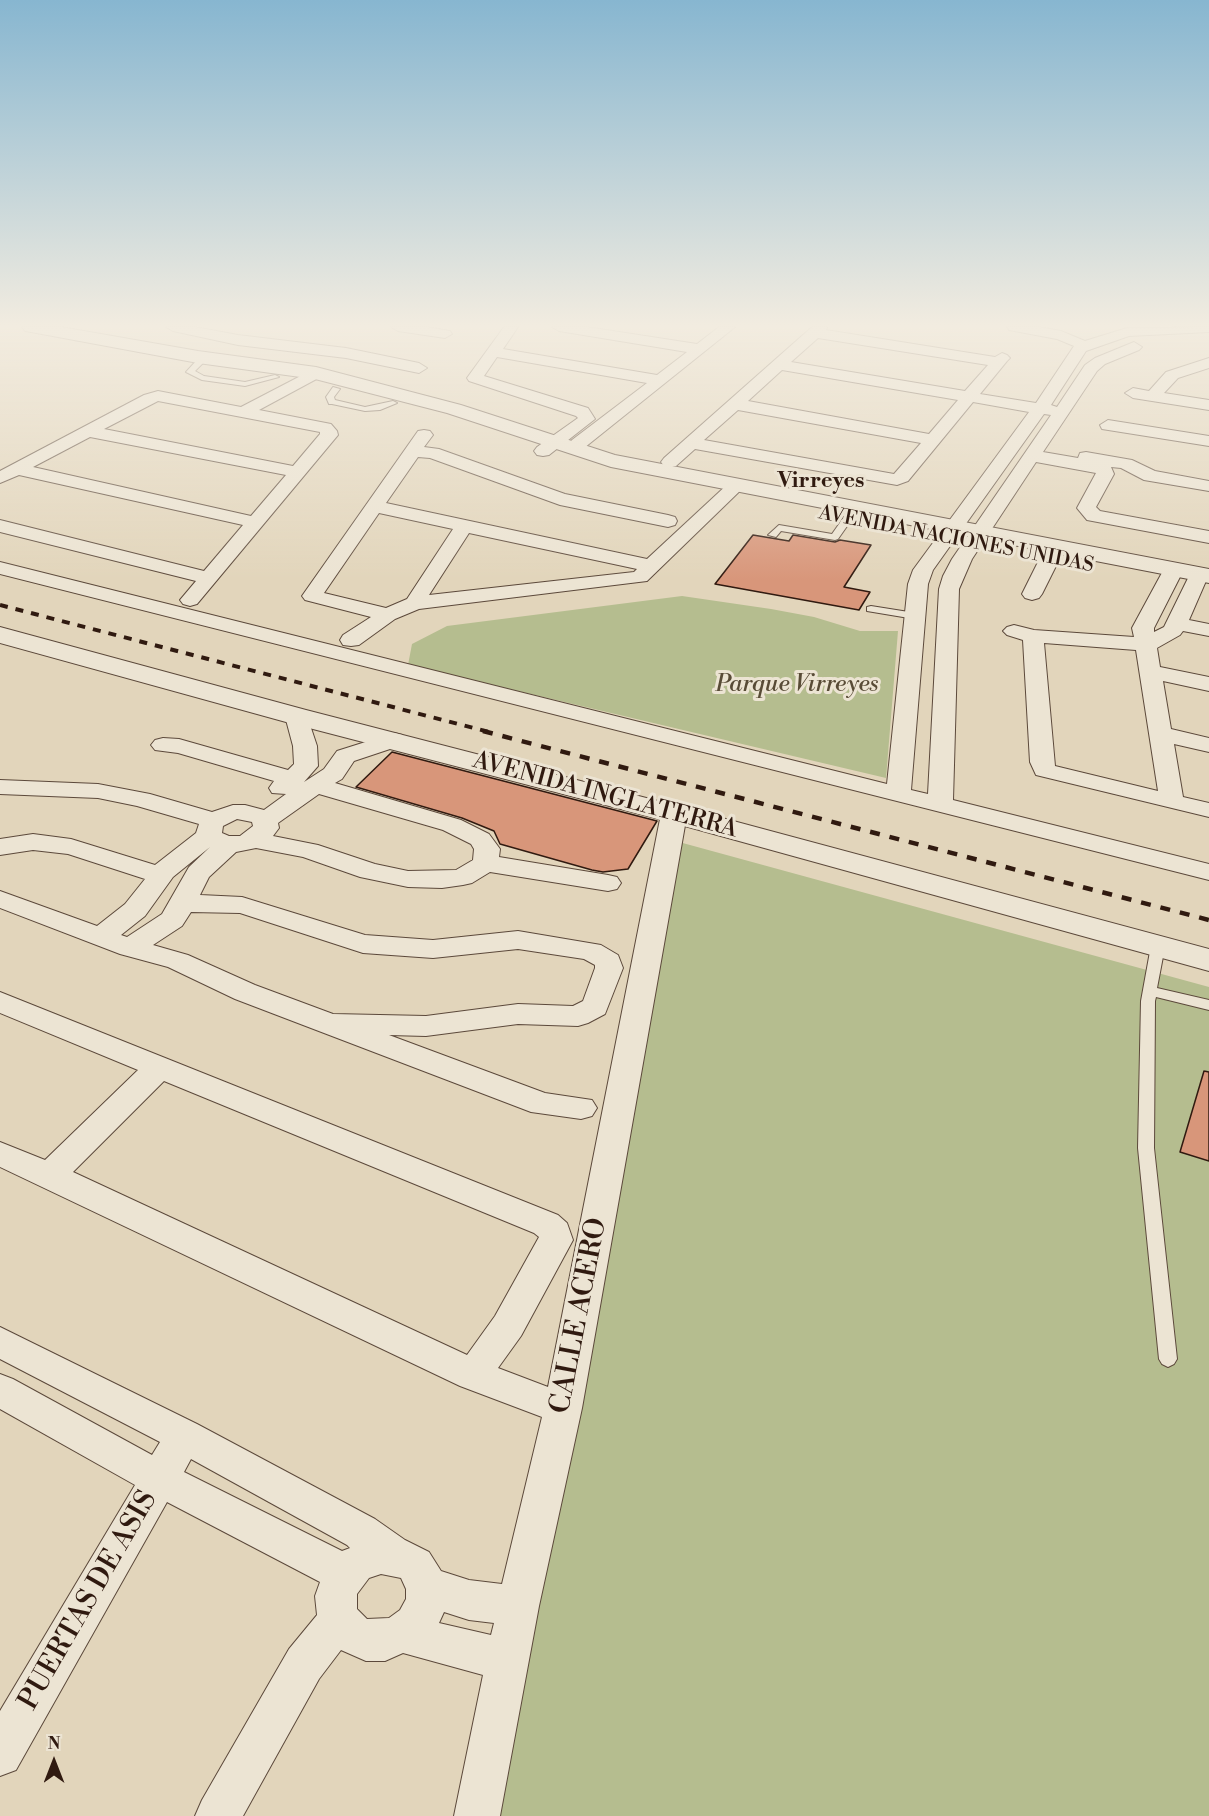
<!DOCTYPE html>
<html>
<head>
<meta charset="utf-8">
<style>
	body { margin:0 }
	#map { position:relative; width:1209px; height:1816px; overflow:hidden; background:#e2d5bb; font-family:"Libre Bodoni",serif }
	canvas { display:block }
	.north { position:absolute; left:24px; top:1732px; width:60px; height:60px; -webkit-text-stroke:4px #ece4d3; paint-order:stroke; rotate:0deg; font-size:16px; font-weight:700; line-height:24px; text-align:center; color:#301a10 }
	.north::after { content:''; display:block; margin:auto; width:21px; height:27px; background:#301a10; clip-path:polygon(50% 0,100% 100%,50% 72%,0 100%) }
</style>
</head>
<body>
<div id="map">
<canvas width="1209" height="1816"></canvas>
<div class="north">N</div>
</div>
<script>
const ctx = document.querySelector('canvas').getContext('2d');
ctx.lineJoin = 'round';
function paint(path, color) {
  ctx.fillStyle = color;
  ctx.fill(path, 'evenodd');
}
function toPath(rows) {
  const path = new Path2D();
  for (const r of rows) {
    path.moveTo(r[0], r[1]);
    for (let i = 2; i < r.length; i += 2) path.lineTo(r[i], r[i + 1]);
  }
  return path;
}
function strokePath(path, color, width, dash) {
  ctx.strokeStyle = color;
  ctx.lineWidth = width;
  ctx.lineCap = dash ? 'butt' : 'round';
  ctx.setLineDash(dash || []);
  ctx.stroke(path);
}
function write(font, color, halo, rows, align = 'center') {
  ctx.font = font + ' "Libre Bodoni",serif';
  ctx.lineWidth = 6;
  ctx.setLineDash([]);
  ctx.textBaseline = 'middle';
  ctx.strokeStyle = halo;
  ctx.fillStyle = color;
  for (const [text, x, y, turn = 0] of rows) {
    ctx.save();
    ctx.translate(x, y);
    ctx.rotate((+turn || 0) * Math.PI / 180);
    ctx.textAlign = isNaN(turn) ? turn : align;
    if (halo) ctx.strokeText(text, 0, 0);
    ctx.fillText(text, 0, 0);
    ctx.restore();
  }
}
paint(toPath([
	[682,596,771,609,814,617,860,631,898,631,886,778,408,665,412,644,447,626],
	[679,842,1209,987,1209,1816,494,1816]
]), '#b5bd8f');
const building = toPath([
	[753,535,789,541,793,535,835,542,840,540,871,545,844,587,870,592,859,610,715,584,753,535],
	[392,752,657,821,628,869,603,872,592,870,500,844,494,831,462,818,356,787,392,752],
	[1204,1071,1209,1072,1209,1161,1180,1152,1204,1071]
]);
paint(building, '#d8967a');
strokePath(building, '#301a10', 1.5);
const service = toPath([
	[197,360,204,362,195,371,204,376,245,382,275,375,279,377,245,386,202,380,186,372,197,360],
	[333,387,340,389,334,397,335,400,365,407,393,401,397,403,380,410,365,411,332,404,329,404,326,397,333,387],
	[847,516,852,519,838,539,835,540,781,531,776,537,768,535,779,525,832,534,844,517,847,516],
	[871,606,915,613,920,616,915,619,867,611,867,607,871,606],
	[1158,942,1165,946,1157,988,1209,1000,1209,1010,1156,997,1155,1001,1154,1148,1177,1359,1174,1364,1168,1367,1162,1364,1159,1359,1138,1148,1141,1001,1151,946,1158,942]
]);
const minor = toPath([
	[166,327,195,327,238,335,346,348,419,363,427,368,419,373,346,358,238,345,173,331,166,327],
	[391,327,427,327,450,331,452,334,445,338,398,331,391,327],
	[504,327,518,327,503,349,657,375,687,352,559,331,552,327,587,327,697,344,719,327,735,327,584,448,578,449,572,448,569,444,572,440,647,383,497,357,484,376,588,408,595,419,549,455,543,456,537,455,534,451,537,447,578,418,576,416,469,381,467,378,504,327],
	[812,327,827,327,826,330,995,357,1002,353,1007,355,1010,358,1007,361,980,394,1036,403,1074,346,1057,339,1009,330,1007,327,1039,327,1061,331,1085,341,1127,328,1209,327,1209,332,1129,336,1086,351,1051,405,1057,407,1085,365,1095,358,1134,342,1142,347,1139,350,1105,364,1097,371,1043,452,1078,458,1080,453,1086,452,1132,460,1155,471,1209,481,1209,491,1144,480,1121,468,1111,467,1114,474,1096,507,1100,511,1209,531,1209,543,1087,520,1077,508,1096,473,1036,462,972,559,959,589,953,800,1209,864,1209,880,0,574,0,562,887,784,908,584,913,570,1029,412,973,402,908,481,897,485,695,449,676,466,664,466,661,462,664,458,812,327],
	[818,338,988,365,965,391,791,362,818,338],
	[782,370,958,400,929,434,748,401,782,370],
	[738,410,921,443,894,474,704,440,738,410],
	[1044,414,1051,415,952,559,943,576,939,589,928,794,911,790,928,584,933,570,1044,414],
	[1209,358,1209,368,1178,378,1164,393,1209,400,1209,410,1133,398,1125,393,1133,388,1149,391,1166,372,1209,358],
	[316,368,322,370,324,373,322,376,259,410,331,424,337,431,338,435,197,604,190,606,183,604,180,600,196,581,0,532,0,520,204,571,243,525,19,475,0,483,0,471,144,395,158,391,241,407,316,368],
	[158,401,320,432,320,434,293,466,104,429,158,401],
	[90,437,286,475,251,516,33,467,90,437],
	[1108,420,1209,436,1209,446,1102,429,1100,425,1108,420],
	[424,430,430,431,433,435,424,447,439,449,565,494,668,515,675,517,677,521,675,525,668,527,560,505,430,458,418,457,386,503,647,559,730,482,736,481,742,482,745,486,647,581,419,609,395,619,359,645,351,646,343,645,340,640,343,635,371,617,305,600,302,596,418,431,424,430],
	[379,513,453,529,407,599,386,608,324,593,379,513],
	[469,533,637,569,634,572,429,595,469,533],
	[1050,552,1057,554,1060,558,1042,594,1039,598,1032,600,1025,598,1022,594,1040,558,1043,554,1050,552],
	[1174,563,1181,565,1184,569,1154,628,1154,632,1164,627,1192,570,1199,568,1206,570,1209,574,1189,620,1209,624,1209,636,1183,631,1180,635,1157,648,1160,667,1209,677,1209,691,1163,681,1171,729,1209,738,1209,752,1174,744,1183,797,1209,803,1209,817,1036,775,1030,762,1023,640,1007,635,1003,631,1007,627,1014,625,1034,630,1134,637,1132,628,1164,569,1167,565,1174,563],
	[1044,643,1136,650,1158,791,1055,766,1044,643],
	[296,709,304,711,307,716,317,746,318,766,304,782,324,769,337,751,394,733,402,735,406,740,402,745,354,761,342,779,335,783,461,820,489,834,500,849,499,857,608,875,617,877,621,883,617,889,608,891,490,872,472,883,463,885,442,888,408,887,360,877,303,857,256,848,236,852,209,877,200,895,242,897,365,935,433,940,518,931,601,945,618,955,623,968,605,1014,588,1023,578,1026,518,1024,426,1036,389,1035,545,1093,592,1100,597,1108,592,1116,581,1119,531,1112,235,999,168,967,120,954,0,908,0,891,97,926,125,904,145,879,68,854,33,850,0,855,0,839,33,834,71,839,155,865,196,833,199,824,137,806,98,798,0,794,0,780,98,784,150,794,212,812,233,805,245,805,264,810,286,794,272,793,269,788,274,781,178,753,155,750,151,745,155,740,163,738,179,739,288,770,294,764,293,746,285,716,288,711,296,709],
	[319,794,443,830,471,844,474,849,473,860,456,870,408,871,375,864,318,845,273,836,279,828,278,823,319,794],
	[237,819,252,822,253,826,240,836,229,836,222,833,223,826,237,819],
	[210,847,189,867,162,914,127,937,121,935,145,916,173,877,210,847],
	[191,912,240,913,363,953,433,958,518,949,584,959,595,965,595,968,583,1001,573,1006,518,1004,426,1016,333,1014,255,985,188,955,153,945,182,926,191,912],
	[674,806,683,809,687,814,582,1408,539,1606,500,1816,454,1816,483,1675,403,1653,385,1661,366,1661,341,1650,319,1679,243,1816,195,1816,202,1800,289,1649,317,1615,315,1596,320,1582,167,1502,16,1770,0,1776,0,1711,135,1485,0,1409,0,1374,13,1379,152,1455,160,1442,0,1359,0,1327,197,1424,375,1519,405,1540,429,1552,441,1571,469,1580,502,1584,542,1417,460,1386,0,1167,0,1142,45,1160,138,1070,0,1013,0,992,558,1215,567,1223,573,1240,521,1336,498,1368,548,1387,661,814,665,809,674,806],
	[164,1081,534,1233,539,1237,495,1316,467,1355,73,1172,164,1081],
	[191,1459,347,1545,350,1548,342,1551,184,1472,191,1459],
	[381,1574,401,1578,406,1589,406,1599,400,1610,389,1618,367,1619,357,1609,357,1594,369,1578,381,1574],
	[444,1612,469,1620,494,1623,491,1635,439,1623,444,1612]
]);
const tertiary = toPath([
	[22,327,61,327,198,351,316,367,461,405,615,455,1209,569,1209,583,611,467,447,413,315,379,198,363,31,332,25,331,22,327],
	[0,627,306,710,685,808,1209,949,1209,971,663,820,286,722,0,643,0,627]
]);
strokePath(service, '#5c493b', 2);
strokePath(minor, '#5c493b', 2);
strokePath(tertiary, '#5c493b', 2);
paint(service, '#ece4d3');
paint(minor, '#ece4d3');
paint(tertiary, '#ece4d3');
strokePath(toPath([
	[0,605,489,732]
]), '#301a10', 4, [8, 8]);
strokePath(toPath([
	[483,731,1209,920]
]), '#301a10', 4.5, [10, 10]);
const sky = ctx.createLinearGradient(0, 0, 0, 581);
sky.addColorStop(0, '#87b6d0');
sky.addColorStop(0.56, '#f2ece0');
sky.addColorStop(1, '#f2ece000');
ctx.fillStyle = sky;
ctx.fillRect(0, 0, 1209, 581);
write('20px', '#301a10', '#ece4d3', [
	["AVENIDA NACIONES UNIDAS",956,540,11]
]);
write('bold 22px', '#301a10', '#ece4d3', [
	["Virreyes",821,482]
]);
write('italic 24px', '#584b36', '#ece4d3', [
	["Parque Virreyes",797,685]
]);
write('24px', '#301a10', '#ece4d3', [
	["AVENIDA INGLATERRA",605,796,15]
]);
write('28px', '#301a10', '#ece4d3', [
	["CALLE ACERO",580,1316,-79],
	["PUERTAS DE ASIS",89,1601,-60]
]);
</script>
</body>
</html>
